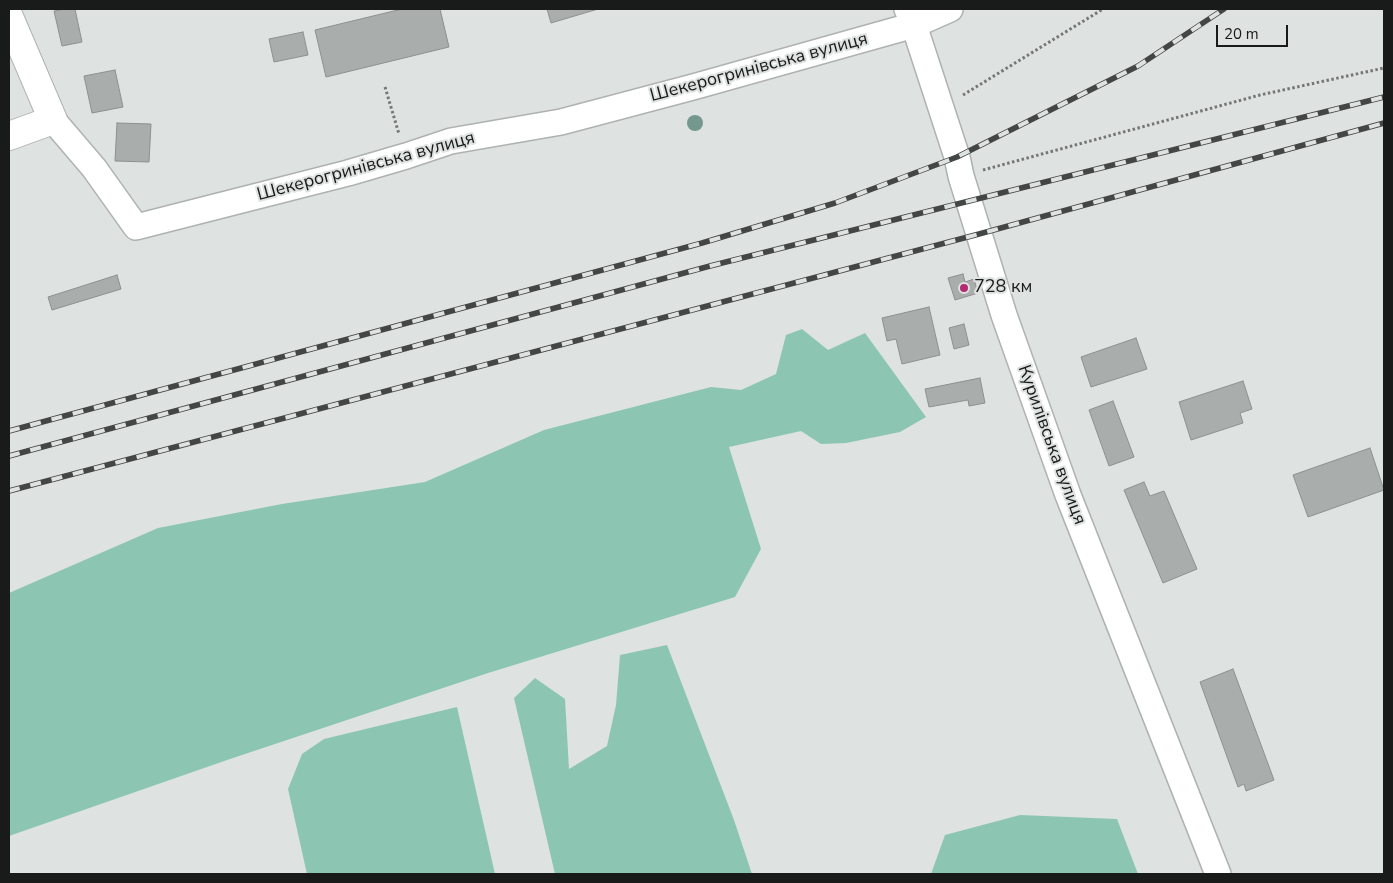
<!DOCTYPE html>
<html>
<head>
<meta charset="utf-8">
<style>
	body { margin:0 }
	#map { position:relative; width:1393px; height:883px; overflow:hidden; background:#dee2e1; font-family:"Nunito Sans",sans-serif }
	canvas { display:block }
	.frame { position:absolute; inset:0; border:10px solid #191a1a; pointer-events:none }
	.scale { position:absolute; left:1216px; top:25px; width:72px; height:22px; box-sizing:border-box; border:2px solid #191a1a; border-top:0; padding-left:6px; font-size:15px; line-height:18px; white-space:nowrap; color:#191a1a; -webkit-text-stroke:4px #dee2e1; paint-order:stroke }
</style>
</head>
<body>
<div id="map">
<canvas width="1393" height="883"></canvas>
<div class="frame"></div>
<div class="scale">20 m</div>
</div>
<script>
const ctx = document.querySelector('canvas').getContext('2d');
ctx.lineJoin = 'round';
function paint(path, color) {
  ctx.fillStyle = color;
  ctx.fill(path, 'evenodd');
}
function toPath(rows) {
  const path = new Path2D();
  for (const r of rows) {
    path.moveTo(r[0], r[1]);
    for (let i = 2; i < r.length; i += 2) path.lineTo(r[i], r[i + 1]);
  }
  return path;
}
function strokePath(path, color, width, dash) {
  ctx.strokeStyle = color;
  ctx.lineWidth = width;
  ctx.lineCap = dash ? 'butt' : 'round';
  ctx.setLineDash(dash || []);
  ctx.stroke(path);
}
function write(font, color, halo, rows, align = 'center') {
  ctx.font = font + ' "Nunito Sans",sans-serif';
  ctx.lineWidth = 4;
  ctx.setLineDash([]);
  ctx.textBaseline = 'middle';
  ctx.strokeStyle = halo;
  ctx.fillStyle = color;
  for (const [text, x, y, turn = 0] of rows) {
    ctx.save();
    ctx.translate(x, y);
    ctx.rotate((+turn || 0) * Math.PI / 180);
    ctx.textAlign = isNaN(turn) ? turn : align;
    if (halo) ctx.strokeText(text, 0, 0);
    ctx.fillText(text, 0, 0);
    ctx.restore();
  }
}
paint(toPath([
	[802,329,828,350,865,333,926,417,900,432,846,443,821,444,801,431,729,447,761,549,735,597,488,673,230,759,9,836,9,593,158,528,282,504,425,482,544,430,711,387,741,390,776,374,786,335],
	[667,645,734,820,752,874,555,874,514,698,535,678,565,699,569,769,607,746,616,705,620,655],
	[457,707,495,874,307,874,288,789,302,754,324,739],
	[1020,815,1117,819,1138,874,931,874,945,835]
]), '#8cc6b3');
const building = toPath([
	[65,9,75,9,82,42,62,46,54,11,65,9],
	[402,9,440,9,449,47,326,77,315,30,402,9],
	[547,9,598,9,551,23,547,9],
	[303,32,308,55,274,62,269,39,303,32],
	[115,70,123,107,92,113,84,76,115,70],
	[117,123,151,124,149,162,115,161,117,123],
	[963,274,965,282,974,279,978,293,955,300,948,278,963,274],
	[117,275,121,289,52,310,48,297,117,275],
	[929,307,940,355,902,364,896,339,887,341,882,318,929,307],
	[964,324,969,345,954,349,949,328,964,324],
	[1136,338,1147,369,1091,387,1081,357,1136,338],
	[980,378,985,403,969,406,968,400,929,407,925,389,980,378],
	[1243,381,1252,409,1240,413,1243,423,1191,440,1179,402,1243,381],
	[1113,401,1134,457,1109,466,1089,410,1113,401],
	[1370,448,1384,490,1308,517,1293,475,1370,448],
	[1144,482,1150,496,1164,491,1197,569,1163,583,1124,490,1144,482],
	[1233,669,1274,780,1246,791,1244,784,1238,787,1200,682,1233,669]
]);
paint(building, '#a9adab');
strokePath(building, '#8c908f', 1);
const minor = toPath([
	[907,9,914,25,957,157,961,176,1004,315,1068,495,1218,874],
	[53,120,94,168,136,227,348,173,406,156,451,141,561,122,693,87,914,25,950,9]
]);
const tertiary = toPath([
	[9,17,53,120,9,136]
]);
strokePath(minor, '#aeb2b1', 28);
strokePath(tertiary, '#aeb2b1', 30);
strokePath(toPath([
	[385,87,399,134],
	[963,95,1103,9],
	[983,170,1260,95,1384,68]
]), '#757777', 3, [2.5, 2.5]);
strokePath(minor, '#fff', 25);
strokePath(tertiary, '#fff', 28);
const rail = toPath([
	[9,431,702,243,835,203,957,157,1138,66,1224,9],
	[9,456,710,266,1384,97],
	[9,491,979,234,1384,123]
]);
strokePath(rail, '#444646', 5.5);
strokePath(rail, '#dee2e1', 4, [11]);
ctx.fillStyle = '#74988e';
for (const [x, y] of [
	[695,123]
]) {
  ctx.beginPath();
  ctx.arc(x, y, 8, 0, 2 * Math.PI);
  ctx.fill();
}
for (const [x, y, r, color] of [
	[964,288,5,"#b22b70"]
]) {
  const dot = new Path2D();
  dot.arc(x, y, r, 0, 2 * Math.PI);
  ctx.fillStyle = color;
  ctx.fill(dot);
  strokePath(dot, '#dee2e1', 2);
}
write('18px', '#191a1a', '#dee2e1', [
	["Шекерогринівська вулиця",759,68,-15],
	["Шекерогринівська вулиця",366,167,-15],
	["Курилівська вулиця",1051,445,70]
]);
write('18px', '#191a1a', '#dee2e1', [
	["728 км",974,288]
], 'left');
</script>
</body>
</html>
